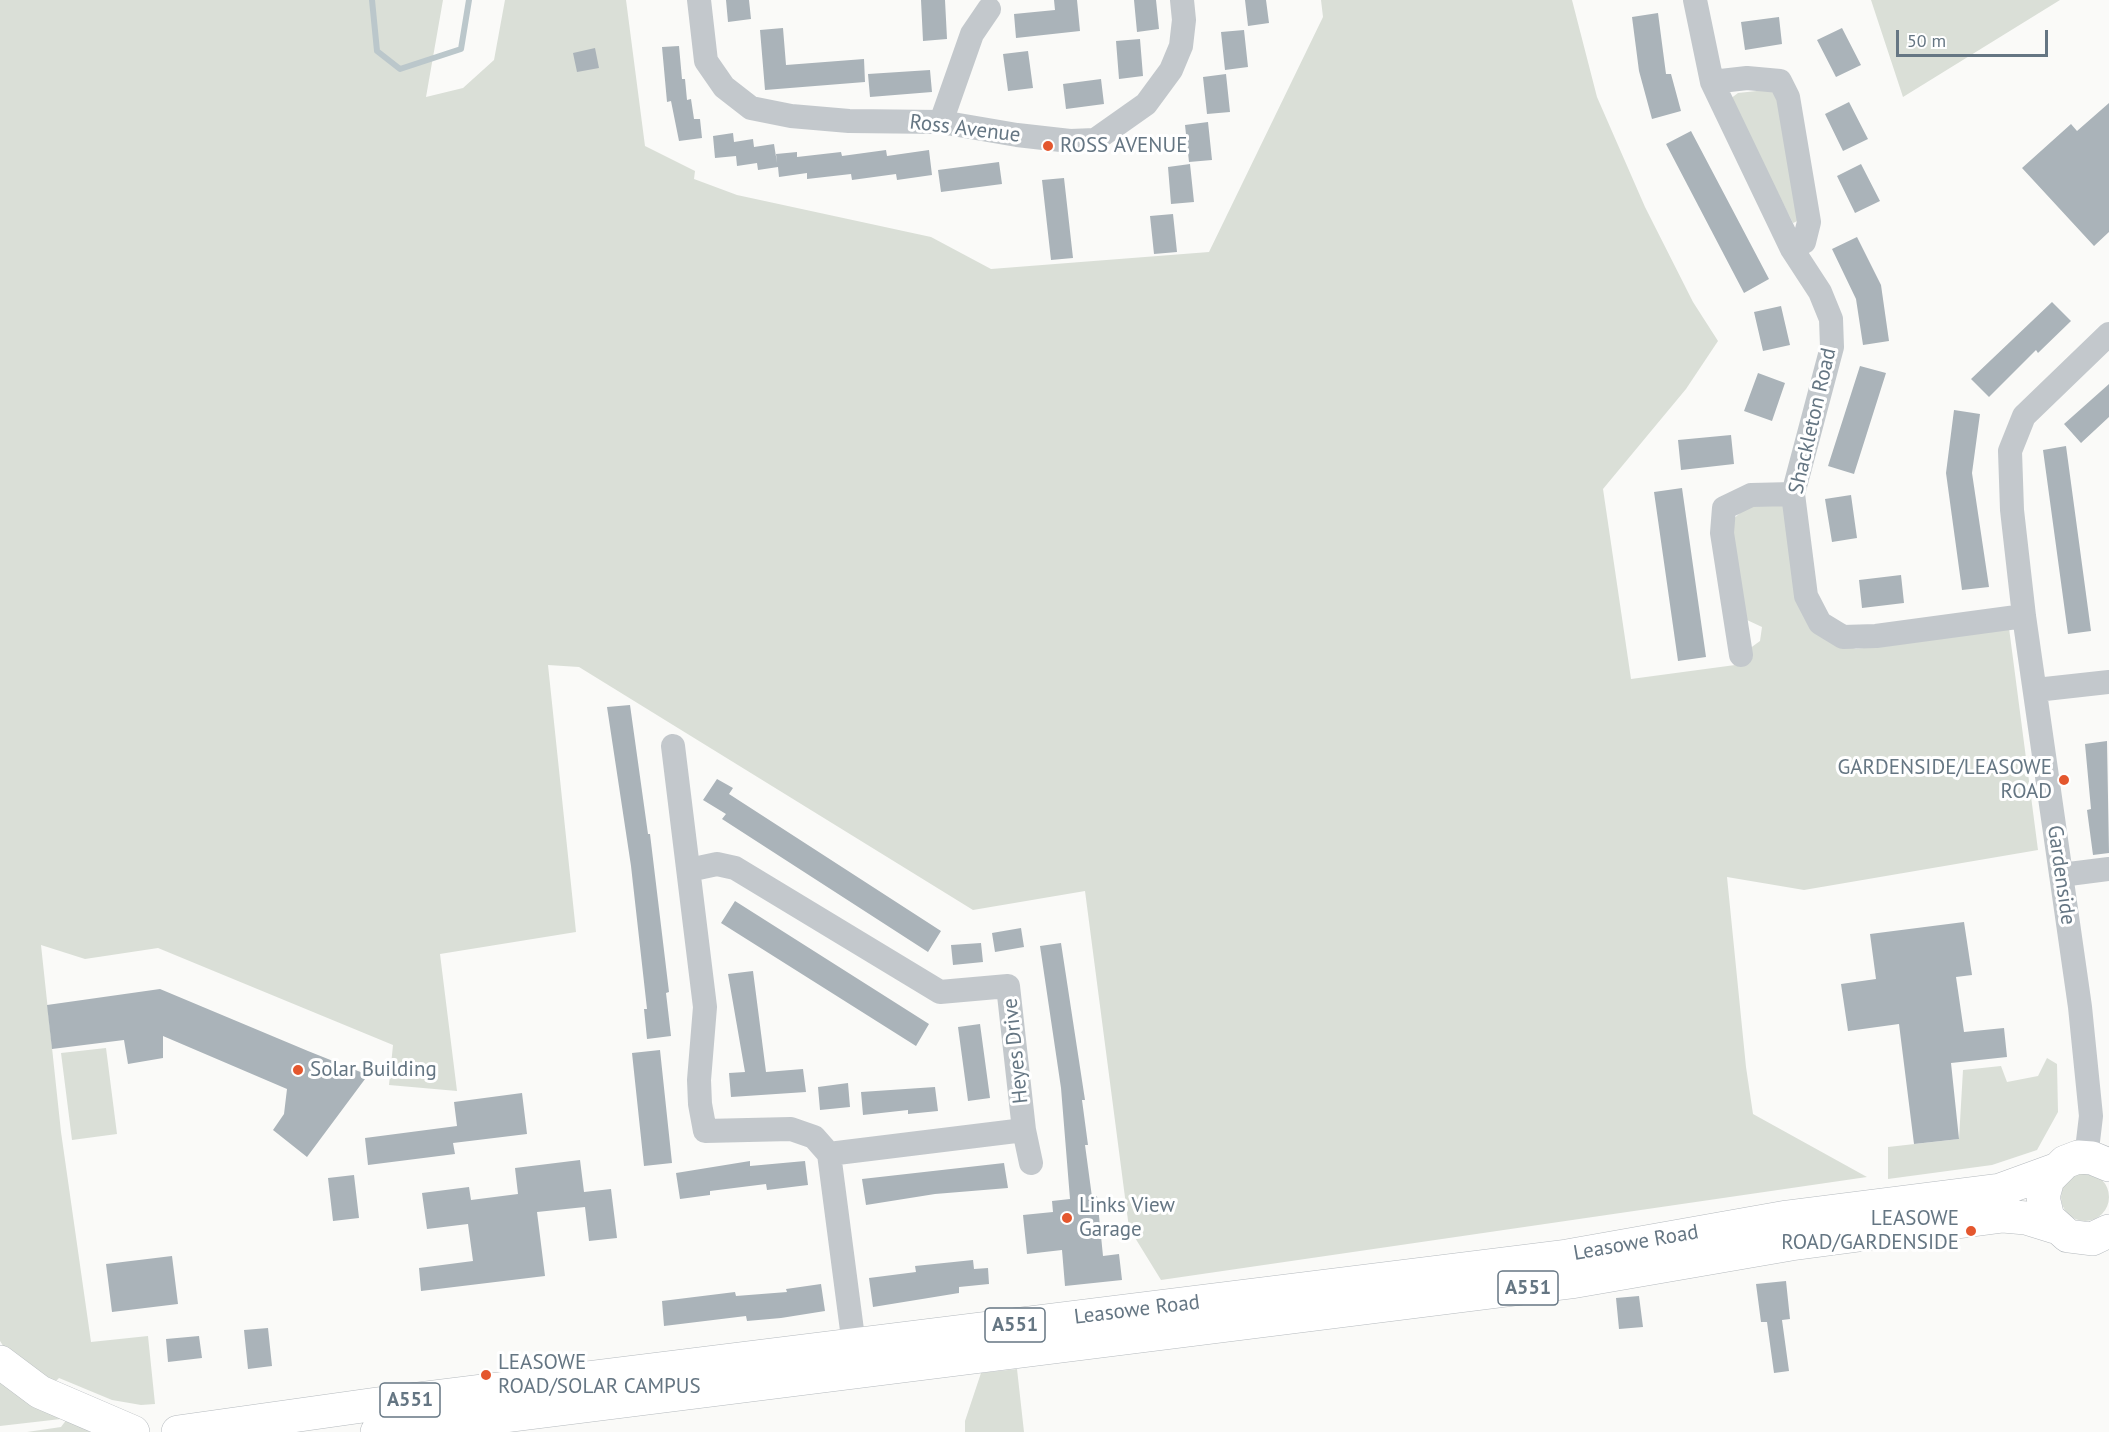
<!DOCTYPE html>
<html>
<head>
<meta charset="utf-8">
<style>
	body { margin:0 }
	#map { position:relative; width:2109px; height:1432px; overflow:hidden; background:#fafaf8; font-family:"PT Sans",sans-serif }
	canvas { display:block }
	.scale { position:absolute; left:1896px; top:30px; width:152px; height:27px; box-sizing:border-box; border:3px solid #657683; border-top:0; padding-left:8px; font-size:18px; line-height:21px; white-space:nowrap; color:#657683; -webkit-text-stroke:4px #fff; paint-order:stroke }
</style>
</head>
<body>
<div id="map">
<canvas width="2109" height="1432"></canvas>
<div class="scale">50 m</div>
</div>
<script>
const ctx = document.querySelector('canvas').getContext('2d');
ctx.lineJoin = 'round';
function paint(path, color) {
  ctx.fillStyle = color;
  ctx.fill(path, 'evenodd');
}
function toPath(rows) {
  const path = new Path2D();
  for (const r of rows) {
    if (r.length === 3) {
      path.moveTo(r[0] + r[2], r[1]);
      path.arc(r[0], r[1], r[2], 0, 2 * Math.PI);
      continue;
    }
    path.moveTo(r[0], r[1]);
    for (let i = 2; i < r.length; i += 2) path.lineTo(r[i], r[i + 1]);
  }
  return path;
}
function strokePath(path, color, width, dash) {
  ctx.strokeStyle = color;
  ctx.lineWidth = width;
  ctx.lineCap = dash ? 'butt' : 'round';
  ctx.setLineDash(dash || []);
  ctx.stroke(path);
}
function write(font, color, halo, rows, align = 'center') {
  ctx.font = font + ' "PT Sans",sans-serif';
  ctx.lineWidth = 6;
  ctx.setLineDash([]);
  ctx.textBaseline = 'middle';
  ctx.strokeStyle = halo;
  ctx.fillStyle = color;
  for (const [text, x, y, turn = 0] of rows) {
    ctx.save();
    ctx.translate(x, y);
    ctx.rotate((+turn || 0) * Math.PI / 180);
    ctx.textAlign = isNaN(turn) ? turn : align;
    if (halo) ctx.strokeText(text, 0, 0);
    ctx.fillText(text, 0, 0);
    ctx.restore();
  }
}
paint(toPath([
	[0,0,443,0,426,97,463,88,494,60,505,0,626,0,645,146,695,171,694,179,737,195,931,237,991,269,1209,252,1323,17,1321,0,1572,0,1597,97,1645,207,1693,302,1718,341,1686,389,1603,489,1631,679,1750,663,1749,649,1760,641,1762,627,1747,620,1730,522,1750,504,1784,501,1823,638,1856,649,2009,628,2038,850,1804,890,1727,877,1746,1067,1753,1114,1867,1177,1161,1280,1129,1228,1085,891,973,910,579,667,548,665,576,932,440,954,457,1091,389,1085,393,1045,158,948,85,959,41,945,61,1132,91,1342,148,1336,155,1404,141,1405,112,1400,59,1378,50,1387,7,1352,0,1341],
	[1871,0,2060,0,1903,97],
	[1775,89,1802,219,1793,223,1730,99,1738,93],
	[106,1048,117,1134,72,1140,61,1053],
	[2047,1058,2057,1064,2058,1112,2037,1150,1992,1165,1888,1179,1888,1147,1959,1139,1963,1070,2001,1066,2007,1082,2038,1076],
	[2085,1197,24],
	[1017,1369,1024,1432,965,1432,965,1421,981,1373],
	[0,1378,61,1419,0,1426],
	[67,1419,90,1432,27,1432,61,1427]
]), '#dadfd7');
strokePath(toPath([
	[372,0,377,51,400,69,461,49,469,0]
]), '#bbc7cb', 6);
paint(toPath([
	[726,0,749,0,751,19,728,22],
	[921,0,945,0,947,39,923,41],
	[1054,0,1077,0,1080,31,1016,38,1014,14,1055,10],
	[1134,0,1156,0,1159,29,1137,32],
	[1245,0,1266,0,1269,23,1248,26],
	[1658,13,1666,74,1671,74,1681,111,1652,119,1639,71,1632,17],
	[1779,17,1782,44,1745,50,1741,22],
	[783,28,786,65,864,59,865,82,765,90,760,30],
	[1842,28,1861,65,1836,77,1817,40],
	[1244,30,1248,67,1225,70,1221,32],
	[1140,39,1143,76,1119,79,1116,41],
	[679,46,682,79,685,79,687,100,691,99,694,119,700,119,702,138,679,141,671,101,667,102,662,47],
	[595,48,599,68,577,72,573,53],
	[1028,51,1033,88,1008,91,1003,54],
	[930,70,932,92,870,97,868,74],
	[1226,74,1230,112,1207,114,1203,77],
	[1101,79,1104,104,1066,109,1063,84],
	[1849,102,1868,139,1843,151,1825,114],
	[2109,103,2109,232,2094,246,2022,168,2071,124,2077,131],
	[1208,122,1212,160,1189,162,1185,125],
	[1691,131,1769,279,1744,293,1666,144],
	[733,133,734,142,753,139,754,147,774,144,777,163,776,154,797,152,797,157,841,152,842,156,886,150,887,156,929,150,932,175,897,180,896,174,852,180,851,174,807,179,807,173,779,177,778,167,758,170,757,163,737,166,736,156,715,158,713,136],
	[999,162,1002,184,941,192,938,170],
	[1190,164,1194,202,1171,204,1168,167],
	[1861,164,1880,201,1855,213,1837,176],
	[1064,178,1073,258,1051,260,1042,180],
	[1173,214,1177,252,1154,254,1150,216],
	[1857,237,1881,285,1889,341,1863,345,1856,299,1832,249],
	[2052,302,2071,321,2038,353,2036,350,1989,397,1971,379],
	[1781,306,1790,345,1763,351,1754,312],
	[1860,366,1886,373,1854,474,1828,466],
	[1758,373,1785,383,1772,421,1744,411],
	[2109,384,2109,417,2081,443,2064,424],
	[1954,410,1980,414,1972,473,1989,587,1962,590,1946,473],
	[1731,435,1734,464,1681,470,1678,440],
	[2066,446,2091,631,2068,634,2043,450],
	[1682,488,1706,657,1678,661,1654,492],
	[1851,495,1857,538,1832,542,1825,499],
	[1901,575,1904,603,1862,608,1859,580],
	[630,705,648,834,650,834,669,992,666,993,671,1036,647,1039,644,1009,647,1009,631,866,607,707],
	[2107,741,2109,853,2093,855,2087,810,2091,809,2085,744],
	[717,779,733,788,729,794,941,931,928,952,722,819,726,814,703,800],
	[735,901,929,1024,916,1046,721,923],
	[1964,922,1972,975,1956,977,1964,1032,2004,1028,2007,1057,1951,1063,1959,1139,1914,1144,1899,1024,1848,1031,1841,984,1876,979,1870,934],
	[1021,928,1024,947,995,952,992,933],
	[981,943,983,962,953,965,951,945],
	[1061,943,1085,1100,1082,1100,1088,1145,1085,1145,1092,1197,1097,1196,1103,1256,1119,1254,1122,1280,1065,1286,1062,1250,1027,1254,1023,1215,1053,1212,1052,1201,1070,1199,1061,1088,1040,946],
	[753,971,766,1072,803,1069,806,1092,731,1097,729,1073,745,1072,728,974],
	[160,989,308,1051,368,1075,307,1157,273,1130,284,1114,287,1089,163,1036,163,1058,128,1064,124,1040,52,1049,47,1005],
	[980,1024,990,1098,968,1101,958,1027],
	[660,1050,672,1163,644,1166,632,1053],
	[848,1083,850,1107,820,1110,818,1087],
	[935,1087,938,1111,908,1114,908,1110,863,1115,861,1092],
	[522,1093,527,1134,453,1143,455,1154,368,1165,365,1138,457,1126,454,1102],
	[580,1160,584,1192,611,1189,617,1238,589,1241,585,1207,537,1212,545,1276,421,1291,419,1268,473,1261,468,1224,427,1229,422,1193,469,1187,471,1200,518,1194,515,1168],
	[750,1161,750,1166,805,1161,808,1185,767,1190,766,1184,710,1191,710,1195,680,1199,676,1173],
	[1004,1163,1008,1188,935,1194,866,1205,862,1179],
	[354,1175,359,1218,333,1221,328,1178],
	[172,1256,178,1304,112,1312,106,1264],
	[973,1260,974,1269,988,1268,989,1284,959,1287,959,1293,873,1307,869,1278,916,1272,915,1266],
	[1786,1281,1790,1319,1782,1320,1789,1371,1774,1373,1767,1322,1761,1322,1756,1284],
	[821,1284,825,1311,781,1318,747,1321,746,1316,664,1326,662,1301,735,1292,736,1296,787,1292,786,1289],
	[1639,1296,1643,1327,1619,1329,1616,1298],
	[268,1328,272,1366,248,1369,244,1330],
	[199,1336,202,1358,168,1362,166,1339]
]), '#aab3b9');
const primary = toPath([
	[2109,1165,2092,1158,2078,1157,2065,1162,2048,1179,2043,1197,2048,1218,2068,1236,2092,1239,2109,1231],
	[0,1362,40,1392,133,1432],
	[178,1432,377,1404,1567,1256,1787,1217,2000,1190,2055,1170],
	[377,1432,1571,1282,1791,1244,2003,1216,2026,1218,2055,1227]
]);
strokePath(primary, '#b5babe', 34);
strokePath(toPath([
	[699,0,706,61,724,87,751,108,791,116,849,121,941,122,1017,135,1070,141,1095,140,1146,104,1171,70,1181,46,1184,20,1182,0],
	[1695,0,1712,82,1792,249,1820,292,1831,319,1832,347,1793,494,1806,596,1820,623,1843,637,1876,636,2024,616],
	[1712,82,1747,78,1780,81,1788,97,1809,222,1804,242,1792,249],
	[941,122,972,34,989,9],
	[1741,655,1722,533,1724,508,1751,495,1793,494],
	[2036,690,2109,682],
	[673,746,705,1007,699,1080,700,1104,705,1131,791,1129,814,1137,829,1154,856,1361],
	[689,870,717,864,735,868,940,992,1008,986,1024,1130,1031,1163],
	[2061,875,2109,869],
	[829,1154,1024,1130],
	[2086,1158,2091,1116,2080,1007,2024,616,2012,510,2010,451,2024,416,2109,334]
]), '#c3c8cc', 24);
strokePath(primary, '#fff', 33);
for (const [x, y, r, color] of [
	[1048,146,6,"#e4572e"],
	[2064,780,6,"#e4572e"],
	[298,1070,6,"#e4572e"],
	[1067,1218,6,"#e4572e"],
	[1971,1231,6,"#e4572e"],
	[486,1375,6,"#e4572e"]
]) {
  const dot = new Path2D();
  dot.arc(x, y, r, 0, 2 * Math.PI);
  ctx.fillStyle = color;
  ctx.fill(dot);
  strokePath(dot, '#fff', 2);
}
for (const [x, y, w] of [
	[1528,1288,60],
	[1015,1325,60],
	[410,1400,60]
]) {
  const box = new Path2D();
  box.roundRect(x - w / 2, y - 17, w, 34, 4.5);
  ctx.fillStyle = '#fff';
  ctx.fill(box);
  strokePath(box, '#657683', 1.5);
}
write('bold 20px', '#657683', null, [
	["A551",1528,1288],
	["A551",1015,1325],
	["A551",410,1400]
]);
write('21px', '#657683', '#fff', [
	["Ross Avenue",965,129,7],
	["Shackleton Road",1813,421,-77],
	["Gardenside",2061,875,82],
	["Heyes Drive",1016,1051,-96],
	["Leasowe Road",1636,1243,-10],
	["Leasowe Road",1137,1310,-7]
]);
write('21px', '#657683', '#fff', [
	["ROSS AVENUE",1060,146],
	["GARDENSIDE/LEASOWE",2052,768,"right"],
	["ROAD",2052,792,"right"],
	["Solar Building",310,1070],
	["Links View",1079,1206],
	["Garage",1079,1230],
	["LEASOWE",1959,1219,"right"],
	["ROAD/GARDENSIDE",1959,1243,"right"],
	["LEASOWE",498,1363],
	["ROAD/SOLAR CAMPUS",498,1387]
], 'left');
</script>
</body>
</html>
